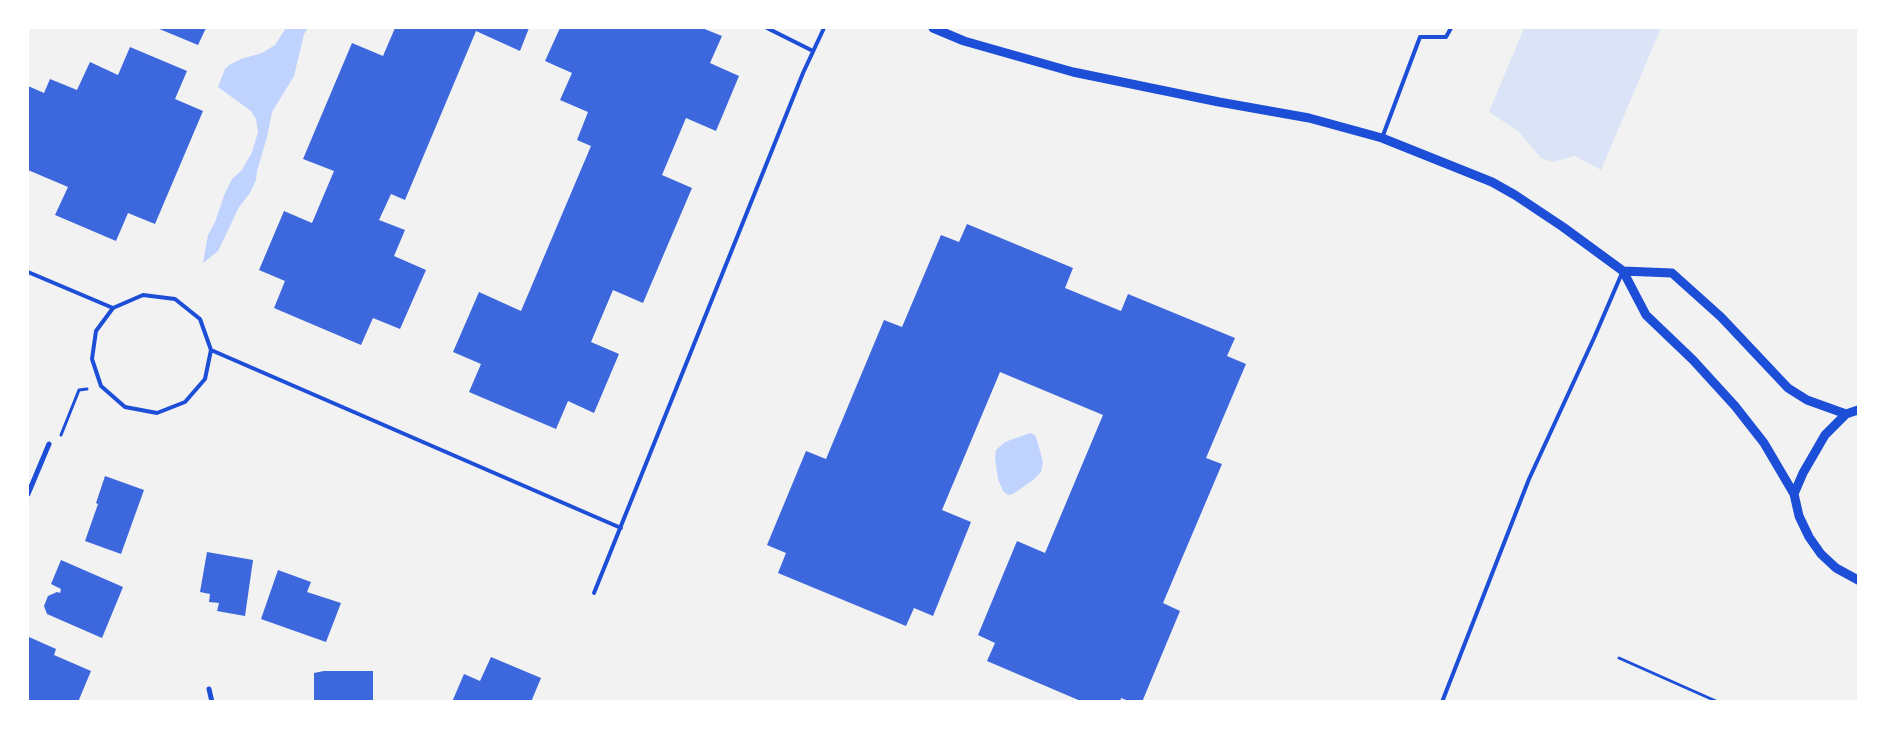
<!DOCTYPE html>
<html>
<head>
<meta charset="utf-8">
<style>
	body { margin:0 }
	#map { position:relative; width:1886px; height:729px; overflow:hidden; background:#f2f2f2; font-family:"Roboto Condensed",sans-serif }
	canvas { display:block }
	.frame { position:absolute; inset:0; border:29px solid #fff; pointer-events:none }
</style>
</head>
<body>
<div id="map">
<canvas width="1886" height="729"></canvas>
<div class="frame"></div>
</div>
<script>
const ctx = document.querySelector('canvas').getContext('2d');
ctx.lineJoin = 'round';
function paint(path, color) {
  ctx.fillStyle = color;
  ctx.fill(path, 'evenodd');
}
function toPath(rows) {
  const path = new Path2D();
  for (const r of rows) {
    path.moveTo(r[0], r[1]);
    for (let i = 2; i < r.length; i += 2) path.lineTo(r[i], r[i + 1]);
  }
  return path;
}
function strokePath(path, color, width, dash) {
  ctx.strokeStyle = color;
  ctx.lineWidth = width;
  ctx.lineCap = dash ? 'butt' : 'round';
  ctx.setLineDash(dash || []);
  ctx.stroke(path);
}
paint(toPath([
	[1524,28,1661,28,1601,170,1575,156,1553,162,1541,158,1518,131,1489,112]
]), '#dbe4f7');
paint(toPath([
	[286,28,308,28,304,34,294,76,272,112,267,137,257,171,256,180,250,193,239,207,218,251,203,263,208,235,215,222,225,193,232,179,242,170,252,152,258,132,256,119,251,111,218,87,225,69,229,65,241,59,262,53,275,45],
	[1030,433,1035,435,1037,440,1043,462,1041,472,1033,480,1013,494,1008,495,1003,491,998,479,995,459,996,450,1005,442]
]), '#bfd3fe');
paint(toPath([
	[157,28,206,28,198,45],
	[395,28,529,28,520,51,476,31,405,200,391,194,379,220,405,230,394,256,426,270,400,329,373,318,361,345,274,308,285,281,259,270,284,211,312,223,334,171,303,159,352,43,383,56],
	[560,28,702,28,722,36,710,63,739,76,716,131,686,118,662,175,692,188,643,303,613,290,591,342,619,354,594,413,568,401,556,429,469,392,481,364,453,352,479,292,521,311,591,146,577,140,588,112,560,100,572,73,545,61],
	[130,47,187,71,175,99,203,111,155,224,128,213,116,241,55,215,68,187,28,170,28,86,44,93,50,79,77,90,90,62,118,75],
	[967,224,1073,268,1065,288,1121,311,1128,294,1235,338,1227,356,1246,364,1206,458,1222,464,1163,603,1180,611,1142,702,1131,702,1121,698,1120,702,1083,702,987,661,995,643,978,635,1017,541,1045,553,1103,415,1000,372,942,510,971,522,933,616,914,608,906,626,778,573,786,553,767,545,806,451,826,459,884,320,902,327,941,235,959,242],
	[105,476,144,490,121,554,85,541,98,504,96,503],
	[207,552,253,560,245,616,217,611,219,603,209,602,210,594,200,592],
	[61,560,123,587,102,638,47,614,44,606,48,596,57,592,60,593,61,589,51,584],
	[278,570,311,582,307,592,341,603,326,642,261,619],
	[29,637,56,649,54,655,91,671,78,702,28,702,28,641],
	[491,657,541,678,531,702,452,702,464,674,480,681],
	[324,671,373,671,373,702,329,700,329,702,314,702,314,673]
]), '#3d67dc');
strokePath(toPath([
	[61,435,79,390,87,389],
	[1619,658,1718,702]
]), '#1d4ed8', 3);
strokePath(toPath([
	[767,28,813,51],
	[1382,138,1420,37,1446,37,1451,28],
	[28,272,113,308,143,295,175,299,200,319,211,350,205,379,185,402,157,413,125,407,101,386,92,359,96,331,113,308],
	[211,350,621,528],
	[594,593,803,73,824,28],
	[1442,702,1529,479,1594,338,1622,273]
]), '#1d4ed8', 4);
strokePath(toPath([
	[28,494,49,444],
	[209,689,212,702]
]), '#1d4ed8', 5);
strokePath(toPath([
	[933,28,964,41,1073,72,1219,102,1309,118,1382,138,1492,182,1515,195,1563,227,1623,271,1646,315,1693,360,1735,406,1764,443,1794,494],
	[1623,271,1672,273,1721,317,1788,388,1807,400,1846,414],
	[1858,410,1846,414,1825,435,1803,473,1794,494,1799,516,1809,537,1821,554,1836,568,1858,580]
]), '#1d4ed8', 9);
</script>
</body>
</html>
